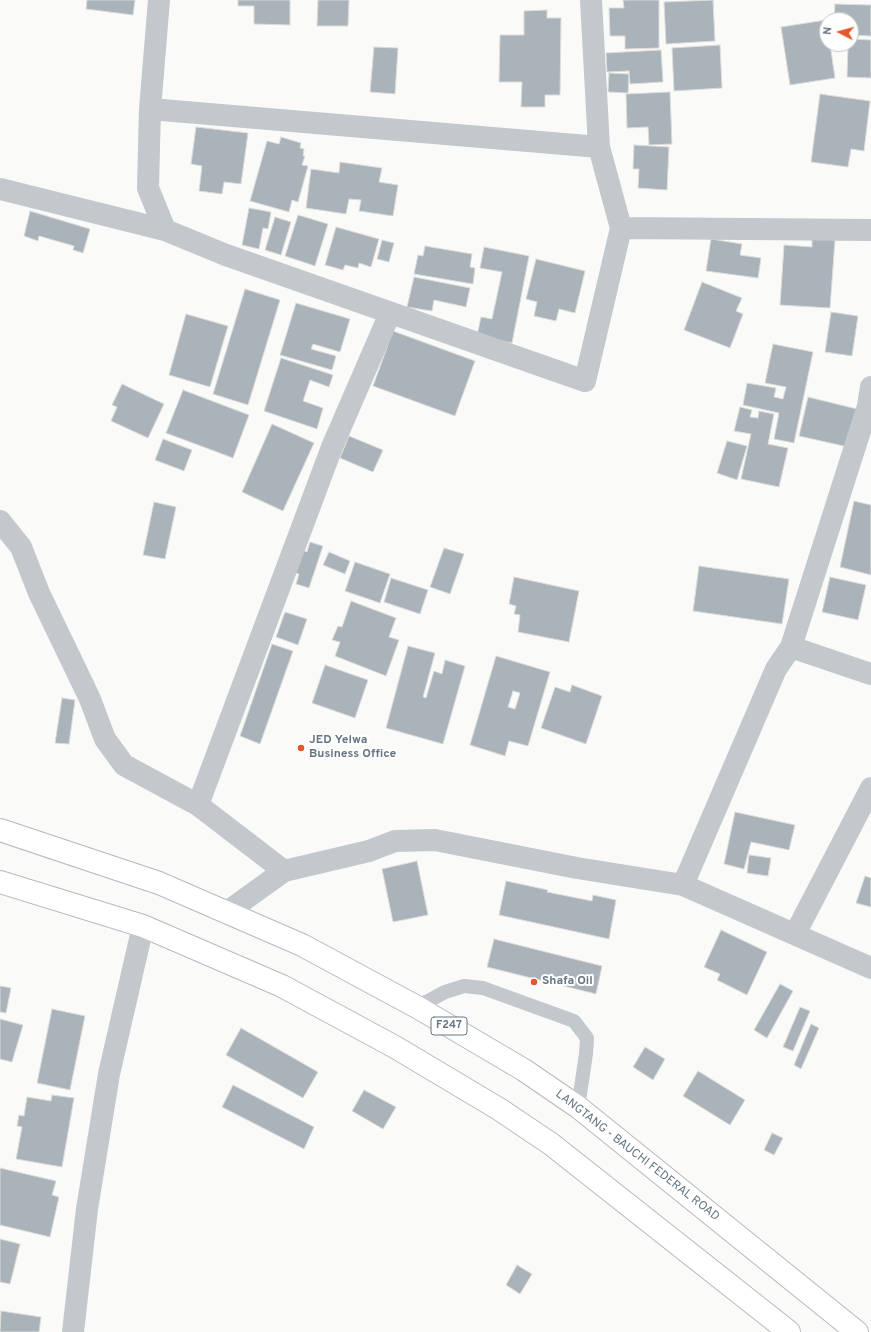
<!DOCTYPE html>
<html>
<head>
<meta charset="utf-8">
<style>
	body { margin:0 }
	#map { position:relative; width:871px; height:1332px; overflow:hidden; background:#fafaf8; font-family:Overpass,sans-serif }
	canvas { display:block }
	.north { position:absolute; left:819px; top:12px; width:40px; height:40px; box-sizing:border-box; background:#fff; border:1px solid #c1c8cd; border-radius:50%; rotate:276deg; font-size:11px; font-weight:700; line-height:16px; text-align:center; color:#657683 }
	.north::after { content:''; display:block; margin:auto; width:14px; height:18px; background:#e4572e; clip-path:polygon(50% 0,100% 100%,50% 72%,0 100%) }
</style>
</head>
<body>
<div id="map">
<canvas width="871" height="1332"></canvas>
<div class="north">N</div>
</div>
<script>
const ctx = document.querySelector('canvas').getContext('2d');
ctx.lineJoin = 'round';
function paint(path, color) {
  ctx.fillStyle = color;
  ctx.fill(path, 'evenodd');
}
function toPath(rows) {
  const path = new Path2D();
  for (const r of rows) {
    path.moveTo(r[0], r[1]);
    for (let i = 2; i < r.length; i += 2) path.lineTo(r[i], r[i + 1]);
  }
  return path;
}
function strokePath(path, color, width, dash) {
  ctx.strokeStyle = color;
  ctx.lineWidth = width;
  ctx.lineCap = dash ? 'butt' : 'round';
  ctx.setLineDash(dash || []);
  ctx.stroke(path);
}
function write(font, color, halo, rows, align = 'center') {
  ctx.font = font + ' Overpass,sans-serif';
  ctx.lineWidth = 4;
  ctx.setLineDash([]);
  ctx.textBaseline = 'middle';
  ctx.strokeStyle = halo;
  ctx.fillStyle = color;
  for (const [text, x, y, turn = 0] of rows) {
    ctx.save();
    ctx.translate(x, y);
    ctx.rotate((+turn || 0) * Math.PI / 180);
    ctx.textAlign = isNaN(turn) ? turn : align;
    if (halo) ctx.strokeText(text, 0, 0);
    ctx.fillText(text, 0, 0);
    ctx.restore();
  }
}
const building = toPath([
	[87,0,135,0,133,15,86,9,87,0],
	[238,0,290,0,290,25,254,24,254,6,238,6,238,0],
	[318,0,349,0,348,26,317,26,318,0],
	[623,0,659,0,659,48,625,49,625,36,610,36,609,8,624,8,623,0],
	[713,0,715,41,666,44,664,2,713,0],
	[835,4,871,5,871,36,851,35,851,20,834,20,835,4],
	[547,10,547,18,561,18,560,95,545,95,545,107,521,107,522,82,499,82,500,35,524,35,524,11,547,10],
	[826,20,827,44,830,44,835,78,790,85,781,27,826,20],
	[851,39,871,40,871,78,847,77,848,44,851,44,851,39],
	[720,45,722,88,674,91,672,48,720,45],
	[374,47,398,48,395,94,370,92,374,47],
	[661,50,663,82,630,84,629,71,607,72,606,53,661,50],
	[609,73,629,74,628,93,608,92,609,73],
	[670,92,672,144,649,145,648,127,627,128,626,94,670,92],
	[820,94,870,101,864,151,851,149,848,167,811,162,820,94],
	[196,127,248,133,241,184,224,182,222,194,199,191,202,166,191,164,196,127],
	[281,137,301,143,300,148,304,149,303,156,305,156,302,165,308,166,298,202,292,200,289,212,250,201,267,141,279,144,281,137],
	[634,145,669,147,667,190,638,188,639,169,633,169,634,145],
	[340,162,382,168,379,182,398,185,393,216,359,211,361,200,349,199,346,214,306,208,311,169,339,173,340,162],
	[249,208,271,212,268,229,263,228,259,249,242,245,249,208],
	[30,211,90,229,83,253,73,250,74,246,39,236,38,241,24,236,30,211],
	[298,215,328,224,315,266,285,256,298,215],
	[275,217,291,222,281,255,265,250,275,217],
	[336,227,379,239,371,267,359,263,358,268,345,265,343,270,325,265,336,227],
	[812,238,835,240,830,308,780,305,784,245,812,247,812,238],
	[711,239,742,244,740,255,761,258,758,278,706,271,711,239],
	[382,240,394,243,389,262,377,259,382,240],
	[425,246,472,254,470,267,475,268,473,284,414,274,418,255,423,256,425,246],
	[484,247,529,256,512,343,477,336,481,317,492,319,502,272,480,268,484,247],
	[536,259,585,271,575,313,559,309,556,321,534,316,537,302,526,299,536,259],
	[414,277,470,288,466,307,434,300,432,311,407,307,414,277],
	[702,282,742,298,736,311,743,314,730,348,684,330,702,282],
	[245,289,280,300,248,405,213,394,245,289],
	[296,303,350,319,340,352,313,344,311,349,336,356,332,370,280,355,296,303],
	[831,312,858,316,852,356,825,352,831,312],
	[186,314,228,326,210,387,169,375,186,314],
	[393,331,475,361,455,416,373,386,393,331],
	[773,344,813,352,794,443,774,439,779,413,743,405,747,383,776,388,774,397,783,399,786,387,765,383,773,344],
	[281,358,333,375,329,387,310,380,303,401,323,408,317,429,264,411,281,358],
	[122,384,164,404,148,438,111,421,117,407,112,405,122,384],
	[183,390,249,415,233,458,166,433,183,390],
	[808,397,857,409,848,447,799,436,808,397],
	[740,407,752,410,750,417,758,418,759,411,774,414,768,444,788,448,779,487,741,479,751,434,734,431,740,407],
	[272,424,314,443,283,511,242,492,272,424],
	[349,436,383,450,373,472,340,458,349,436],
	[163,439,192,450,184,471,155,460,163,439],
	[727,441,747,446,737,480,717,473,727,441],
	[854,501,871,505,871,575,840,567,854,501],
	[154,502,176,507,165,559,143,555,154,502],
	[310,542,323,546,309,588,296,584,299,574,294,572,302,550,307,552,310,542],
	[444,548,464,554,450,594,430,587,444,548],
	[329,552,350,561,345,574,323,565,329,552],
	[355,562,390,574,380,603,345,591,355,562],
	[699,566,789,579,782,624,693,611,699,566],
	[514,577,579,591,569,642,518,632,520,615,514,614,516,606,509,604,514,577],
	[830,577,866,585,858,620,822,612,830,577],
	[391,578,428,590,420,614,384,602,391,578],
	[351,601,396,618,389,637,399,640,386,676,335,656,340,642,332,640,338,626,342,627,351,601],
	[285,612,307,619,298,645,276,637,285,612],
	[272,644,293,651,260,744,240,736,272,644],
	[408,646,435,653,423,697,426,698,434,671,442,674,445,660,465,666,443,744,386,728,408,646],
	[496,656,550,672,528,746,509,741,505,756,470,745,496,656],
	[513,691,520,693,515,709,508,707,513,691],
	[325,665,368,680,355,718,312,703,325,665],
	[572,685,602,696,586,744,541,728,555,687,570,692,572,685],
	[62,698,75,700,69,744,55,743,62,698],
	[735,812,795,825,789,850,751,842,744,869,724,864,735,812],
	[749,855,771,858,768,876,747,873,749,855],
	[417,861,428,915,393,922,382,869,417,861],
	[865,876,871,878,871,907,856,903,865,876],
	[506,881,548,890,547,892,592,901,593,895,616,900,609,939,499,915,506,881],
	[721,930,767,952,747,995,717,980,720,974,704,967,721,930],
	[494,939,602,966,596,994,487,967,494,939],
	[780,984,793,991,767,1038,754,1030,780,984],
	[0,986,11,988,6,1013,0,1012,0,986],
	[800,1007,810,1011,793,1051,783,1047,800,1007],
	[52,1009,85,1016,70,1090,37,1083,52,1009],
	[0,1019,23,1025,12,1062,0,1059,0,1019],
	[811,1024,819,1028,801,1069,794,1065,811,1024],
	[241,1028,318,1072,303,1098,226,1055,241,1028],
	[645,1047,665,1059,653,1080,633,1067,645,1047],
	[698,1071,745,1100,730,1125,683,1096,698,1071],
	[233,1085,314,1127,304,1149,222,1107,233,1085],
	[364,1090,396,1107,383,1129,352,1111,364,1090],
	[52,1095,74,1098,62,1167,16,1159,22,1127,17,1126,19,1115,24,1116,27,1097,51,1101,52,1095],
	[772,1133,783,1138,774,1155,764,1150,772,1133],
	[0,1168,56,1181,52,1195,59,1197,50,1237,0,1225,0,1168],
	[0,1239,20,1244,10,1284,0,1282,0,1239],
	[517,1265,532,1274,520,1294,506,1285,517,1265],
	[1,1311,41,1317,39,1332,0,1332,1,1311]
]);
paint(building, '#aab3b9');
strokePath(building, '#dcdcda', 1);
const primary = toPath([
	[0,830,159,883,302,945,417,1007,524,1070,578,1107,857,1332],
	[0,882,143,926,282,986,395,1047,499,1109,551,1144,789,1332]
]);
strokePath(primary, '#b5babe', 24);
strokePath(toPath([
	[417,1007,445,992,464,986,483,988,574,1021,587,1038,586,1054,578,1107]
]), '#c3c8cc', 14);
strokePath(toPath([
	[159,0,150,109,148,188,165,230,226,255,585,381,621,228,599,147,591,0],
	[150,109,599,147],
	[0,189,165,230],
	[621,228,871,230],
	[0,521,21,547,39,593,90,699,105,739,124,765,198,805,284,871],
	[791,647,871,674],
	[198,805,332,447,390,313],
	[683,885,776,669,791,647,868,406,871,387],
	[227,912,284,871,369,851,395,841,435,840,577,868,683,885,871,968],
	[795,934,871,788],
	[73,1332,87,1209,109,1074,143,926]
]), '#c3c8cc', 22);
strokePath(primary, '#fff', 22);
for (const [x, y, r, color] of [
	[301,748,4,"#e4572e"],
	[534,982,4,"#e4572e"]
]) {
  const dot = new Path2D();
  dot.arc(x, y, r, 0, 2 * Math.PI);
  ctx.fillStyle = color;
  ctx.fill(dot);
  strokePath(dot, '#fff', 1.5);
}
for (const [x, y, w] of [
	[449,1026,36]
]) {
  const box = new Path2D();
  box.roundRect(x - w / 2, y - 9, w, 18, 3);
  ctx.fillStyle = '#fff';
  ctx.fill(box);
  strokePath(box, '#657683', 1);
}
write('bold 11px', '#657683', null, [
	["F247",449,1026]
]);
write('bold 12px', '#657683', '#fff', [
	["JED Yelwa",309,741],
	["Business Office",309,755],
	["Shafa Oil",542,982]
], 'left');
write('12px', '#657683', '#fff', [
	["LANGTANG - BAUCHI FEDERAL ROAD",637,1156,38]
]);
</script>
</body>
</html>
